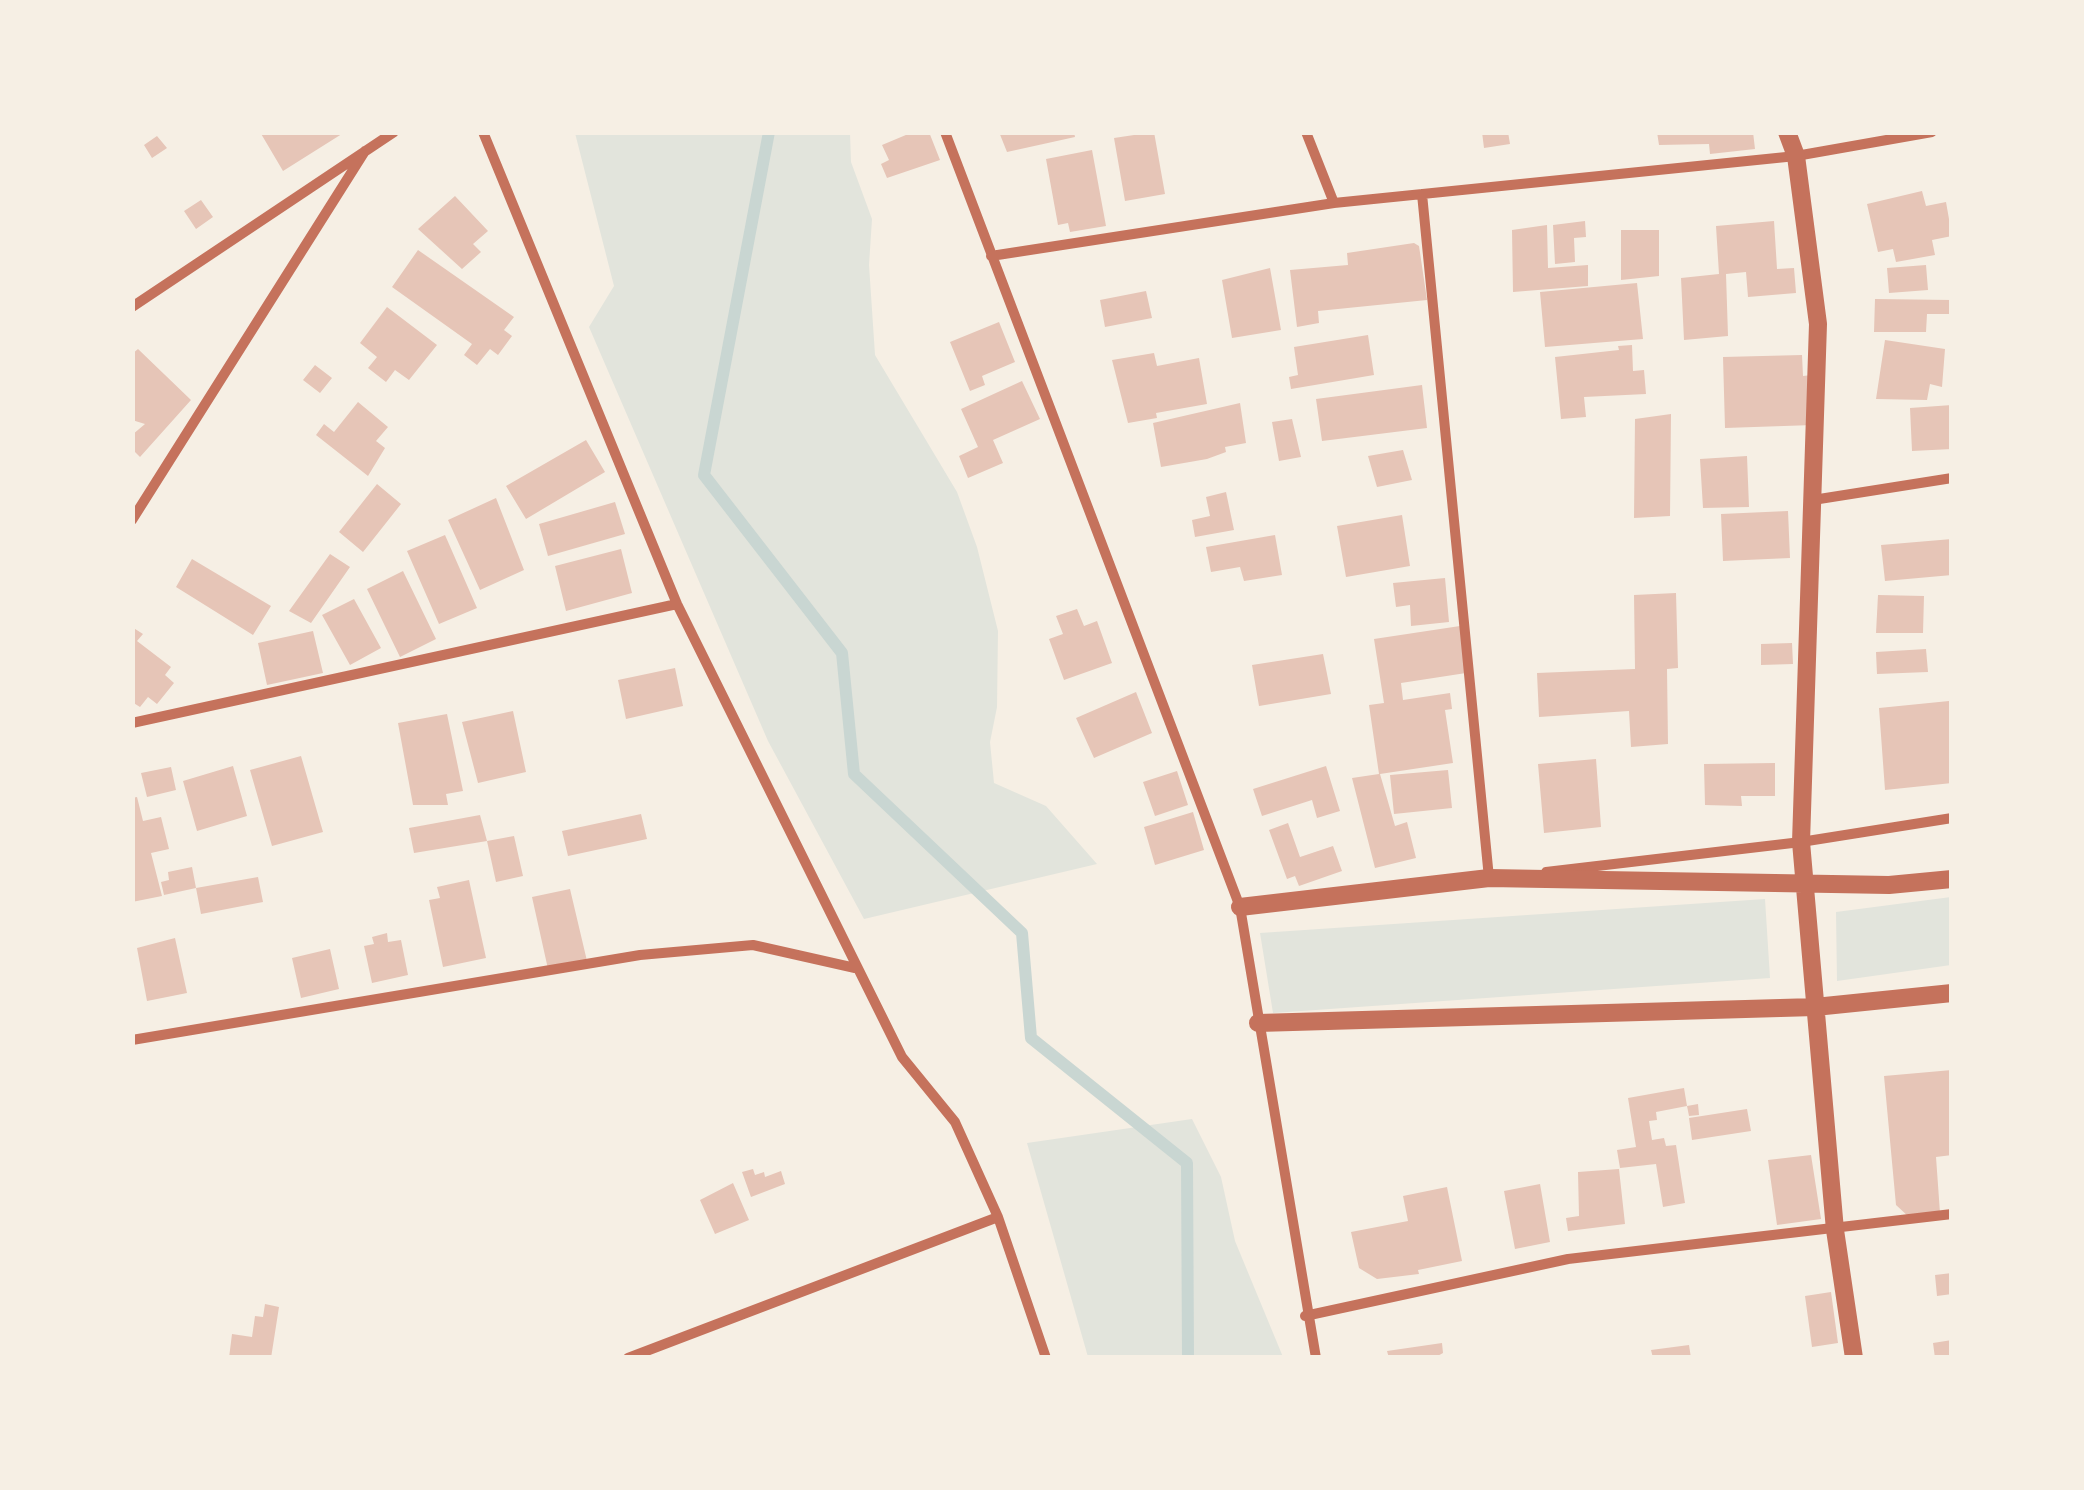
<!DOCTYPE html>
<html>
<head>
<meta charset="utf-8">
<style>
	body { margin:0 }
	#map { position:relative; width:2084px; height:1490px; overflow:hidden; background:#f6efe4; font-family:"Exo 2",sans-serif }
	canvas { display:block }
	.frame { position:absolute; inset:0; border:135px solid #f6efe4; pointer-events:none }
</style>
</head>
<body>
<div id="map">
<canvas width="2084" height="1490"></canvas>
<div class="frame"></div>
</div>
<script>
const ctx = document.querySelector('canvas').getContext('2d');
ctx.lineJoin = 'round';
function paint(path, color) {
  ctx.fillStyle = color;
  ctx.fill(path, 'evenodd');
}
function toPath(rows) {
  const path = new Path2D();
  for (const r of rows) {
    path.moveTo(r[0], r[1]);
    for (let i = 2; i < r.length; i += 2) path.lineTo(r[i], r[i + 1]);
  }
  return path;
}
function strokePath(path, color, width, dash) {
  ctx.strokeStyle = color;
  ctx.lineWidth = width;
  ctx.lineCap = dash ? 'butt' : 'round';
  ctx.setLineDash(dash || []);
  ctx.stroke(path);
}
paint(toPath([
	[575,133,850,133,851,162,872,219,869,265,875,355,957,492,977,547,998,631,997,707,990,742,994,783,1046,806,1097,864,864,919,768,741,589,327,614,286],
	[1951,897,1951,965,1837,981,1836,912],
	[1765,899,1770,978,1273,1013,1260,933],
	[1192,1119,1221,1177,1235,1241,1283,1357,1088,1357,1027,1143]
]), '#e2e4dc');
strokePath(toPath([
	[769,132,704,475,842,653,854,774,1022,933,1031,1038,1187,1163,1188,1358]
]), '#c9d6d2', 12);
paint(toPath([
	[260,132,345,132,283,171],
	[913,132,929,132,940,160,887,178,881,164,889,160,882,145],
	[999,132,1074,132,1075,137,1007,152],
	[1154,132,1165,194,1125,201,1114,138],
	[1482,132,1508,132,1510,144,1484,148],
	[1657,132,1753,132,1755,149,1710,154,1709,144,1659,145],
	[157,136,167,148,152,158,144,145],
	[1092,150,1106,226,1070,232,1068,223,1058,225,1046,159],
	[1922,191,1926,206,1946,202,1952,236,1932,240,1935,255,1896,262,1893,249,1878,252,1867,204],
	[455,196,488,231,473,244,481,252,462,269,418,229],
	[201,200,213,217,196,229,184,211],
	[1585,221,1586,237,1574,238,1575,262,1555,264,1553,225],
	[1774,221,1777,269,1794,268,1796,293,1748,297,1746,272,1726,274,1728,336,1684,340,1681,278,1719,274,1716,226],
	[1547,225,1548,268,1588,265,1588,286,1513,292,1512,230],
	[1621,230,1659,230,1659,276,1621,280],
	[1414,243,1419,246,1427,300,1318,311,1319,323,1297,327,1290,270,1348,265,1347,253],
	[418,250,514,317,504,330,512,336,498,355,490,349,477,365,464,355,472,344,392,287],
	[1926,265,1928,290,1889,293,1887,268],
	[1270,268,1281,330,1232,338,1222,280],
	[1637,283,1643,339,1545,347,1540,292],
	[1146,291,1152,318,1105,327,1100,300],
	[1875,299,1952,300,1952,314,1927,314,1926,332,1874,332],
	[387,307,437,345,409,380,395,370,386,382,368,368,377,357,360,343],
	[999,322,1015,362,982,376,985,385,970,391,950,342],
	[1368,335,1374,375,1291,389,1289,377,1298,375,1294,347],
	[1885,340,1945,349,1942,387,1930,384,1927,400,1876,399],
	[1632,345,1633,371,1644,370,1646,394,1584,397,1586,417,1561,419,1555,357,1619,350,1618,346],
	[138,349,191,400,140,457,132,449,132,435,145,424,132,420,132,354],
	[1154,353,1157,366,1199,358,1207,404,1156,413,1157,418,1128,423,1112,360],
	[1802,355,1803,376,1812,375,1813,425,1725,428,1723,357],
	[315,365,332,378,320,393,303,380],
	[1022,381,1040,419,993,440,1003,463,968,478,959,456,978,447,961,409],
	[1422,385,1427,428,1322,441,1316,399],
	[358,402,388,427,376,441,385,448,368,476,316,435,324,424,334,432],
	[1240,403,1246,443,1225,447,1226,452,1207,459,1161,467,1153,423],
	[1952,405,1952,449,1912,451,1910,408],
	[1671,414,1670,516,1634,518,1635,419],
	[1292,419,1301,457,1279,461,1272,422],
	[586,440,605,472,526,519,506,486],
	[1403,450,1412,480,1377,487,1368,456],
	[1747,456,1749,507,1703,508,1700,459],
	[377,484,401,504,363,552,339,532],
	[1226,492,1234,530,1195,537,1192,520,1210,516,1206,497],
	[496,498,524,570,480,590,448,520],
	[615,502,625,534,548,556,539,524],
	[1788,511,1790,558,1723,561,1721,514],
	[1402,515,1410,566,1346,577,1337,526],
	[445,535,477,608,439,624,407,551],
	[1275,535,1282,575,1244,581,1240,567,1211,572,1206,547],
	[1952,539,1952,575,1885,581,1881,545],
	[621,549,632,593,566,611,555,566],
	[330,554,350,567,311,623,289,611],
	[192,559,271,606,253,635,176,587],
	[403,571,436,639,400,657,367,589],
	[1445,578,1449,622,1411,626,1410,605,1396,607,1393,583],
	[1676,593,1678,668,1667,669,1668,744,1631,747,1629,711,1539,717,1537,673,1635,669,1634,595],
	[1878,595,1924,596,1923,633,1876,633],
	[354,599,381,648,350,665,322,615],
	[1077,609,1084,626,1097,621,1112,663,1064,680,1049,639,1063,634,1056,616],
	[1460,626,1466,673,1401,683,1403,700,1450,693,1452,709,1445,710,1453,763,1380,774,1395,826,1407,822,1416,858,1375,868,1352,778,1379,774,1369,705,1384,703,1374,639],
	[132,627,143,634,137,641,171,667,165,675,174,683,157,704,148,697,140,707,132,702],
	[313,631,323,673,267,685,258,643],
	[1792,643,1793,664,1761,665,1761,644],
	[1926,649,1928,672,1877,674,1876,652],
	[1323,654,1331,694,1259,706,1252,665],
	[675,668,683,706,626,719,618,680],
	[1136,692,1152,733,1094,758,1076,718],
	[1949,701,1952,783,1885,790,1879,708],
	[513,711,526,772,478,783,462,722],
	[447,714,463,791,446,794,448,805,413,805,398,723],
	[301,756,323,832,272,846,250,770],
	[1596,759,1601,827,1544,833,1538,764],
	[1775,763,1775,796,1741,796,1742,806,1705,805,1704,764],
	[233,766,247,816,197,831,183,781],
	[1326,766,1340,811,1317,818,1312,800,1262,816,1253,789],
	[171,767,176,790,147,797,141,773],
	[1448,770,1452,808,1394,814,1390,775],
	[1177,771,1188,805,1155,816,1143,782],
	[137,797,143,821,161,817,169,849,151,853,162,896,132,902,132,798],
	[1193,812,1204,850,1155,865,1144,827],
	[641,814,647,839,568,856,562,831],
	[480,815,487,841,414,853,409,828],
	[1288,823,1300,857,1333,846,1342,871,1299,886,1295,876,1287,879,1269,830],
	[514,836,523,876,496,882,487,841],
	[192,867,196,888,258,877,263,902,201,914,196,888,164,895,161,882,169,880,168,872],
	[469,880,486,958,443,967,429,900,440,898,437,887],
	[570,889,587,961,548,969,532,897],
	[387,933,388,942,401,940,408,975,372,983,364,946,374,944,372,937],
	[175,938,187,993,147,1001,137,948],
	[330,949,339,989,301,998,292,958],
	[1952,1070,1952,1155,1936,1157,1940,1213,1909,1217,1896,1205,1884,1076],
	[1684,1088,1687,1106,1698,1104,1699,1115,1689,1116,1687,1106,1656,1112,1657,1120,1649,1121,1652,1140,1664,1138,1666,1146,1676,1145,1685,1203,1663,1207,1656,1164,1620,1168,1617,1150,1636,1147,1628,1098],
	[1747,1109,1751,1131,1692,1140,1689,1118],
	[1811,1155,1821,1219,1777,1225,1768,1160],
	[753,1169,755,1175,764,1172,765,1177,781,1171,785,1184,751,1197,742,1172],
	[1619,1169,1625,1224,1568,1231,1566,1218,1579,1216,1578,1172],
	[733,1183,749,1220,715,1234,700,1200],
	[1540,1184,1550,1242,1515,1249,1504,1191],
	[1447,1187,1462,1261,1418,1270,1419,1274,1377,1279,1359,1268,1351,1232,1408,1221,1403,1196],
	[1952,1273,1952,1294,1937,1296,1935,1275],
	[1831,1292,1838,1343,1812,1347,1805,1296],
	[265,1304,279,1307,271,1358,229,1358,232,1334,252,1337,255,1316,263,1317],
	[1952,1340,1952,1358,1935,1358,1933,1343],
	[1442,1343,1443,1353,1434,1358,1389,1358,1387,1351],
	[1689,1345,1691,1358,1653,1358,1651,1350]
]), '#e6c5b7');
strokePath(toPath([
	[483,132,677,604,902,1057,955,1122,998,1217,1046,1358],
	[945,132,1240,907,1316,1358],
	[1306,132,1334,203],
	[1422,194,1489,878],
	[991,256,1334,203,1796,156,1932,132],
	[132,307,394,132],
	[1813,500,1952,478],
	[132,520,365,151],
	[132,723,677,604],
	[1546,872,1801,842,1952,818],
	[132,1040,640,955,753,945,855,968],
	[1305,1316,1568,1259,1952,1214],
	[628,1358,998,1217]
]), '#c5725c', 10);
strokePath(toPath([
	[1787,132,1796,156,1818,324,1801,842,1835,1230,1854,1358],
	[1240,907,1489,878,1889,885,1952,879],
	[1258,1023,1815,1007,1952,993]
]), '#c5725c', 18);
</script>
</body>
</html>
